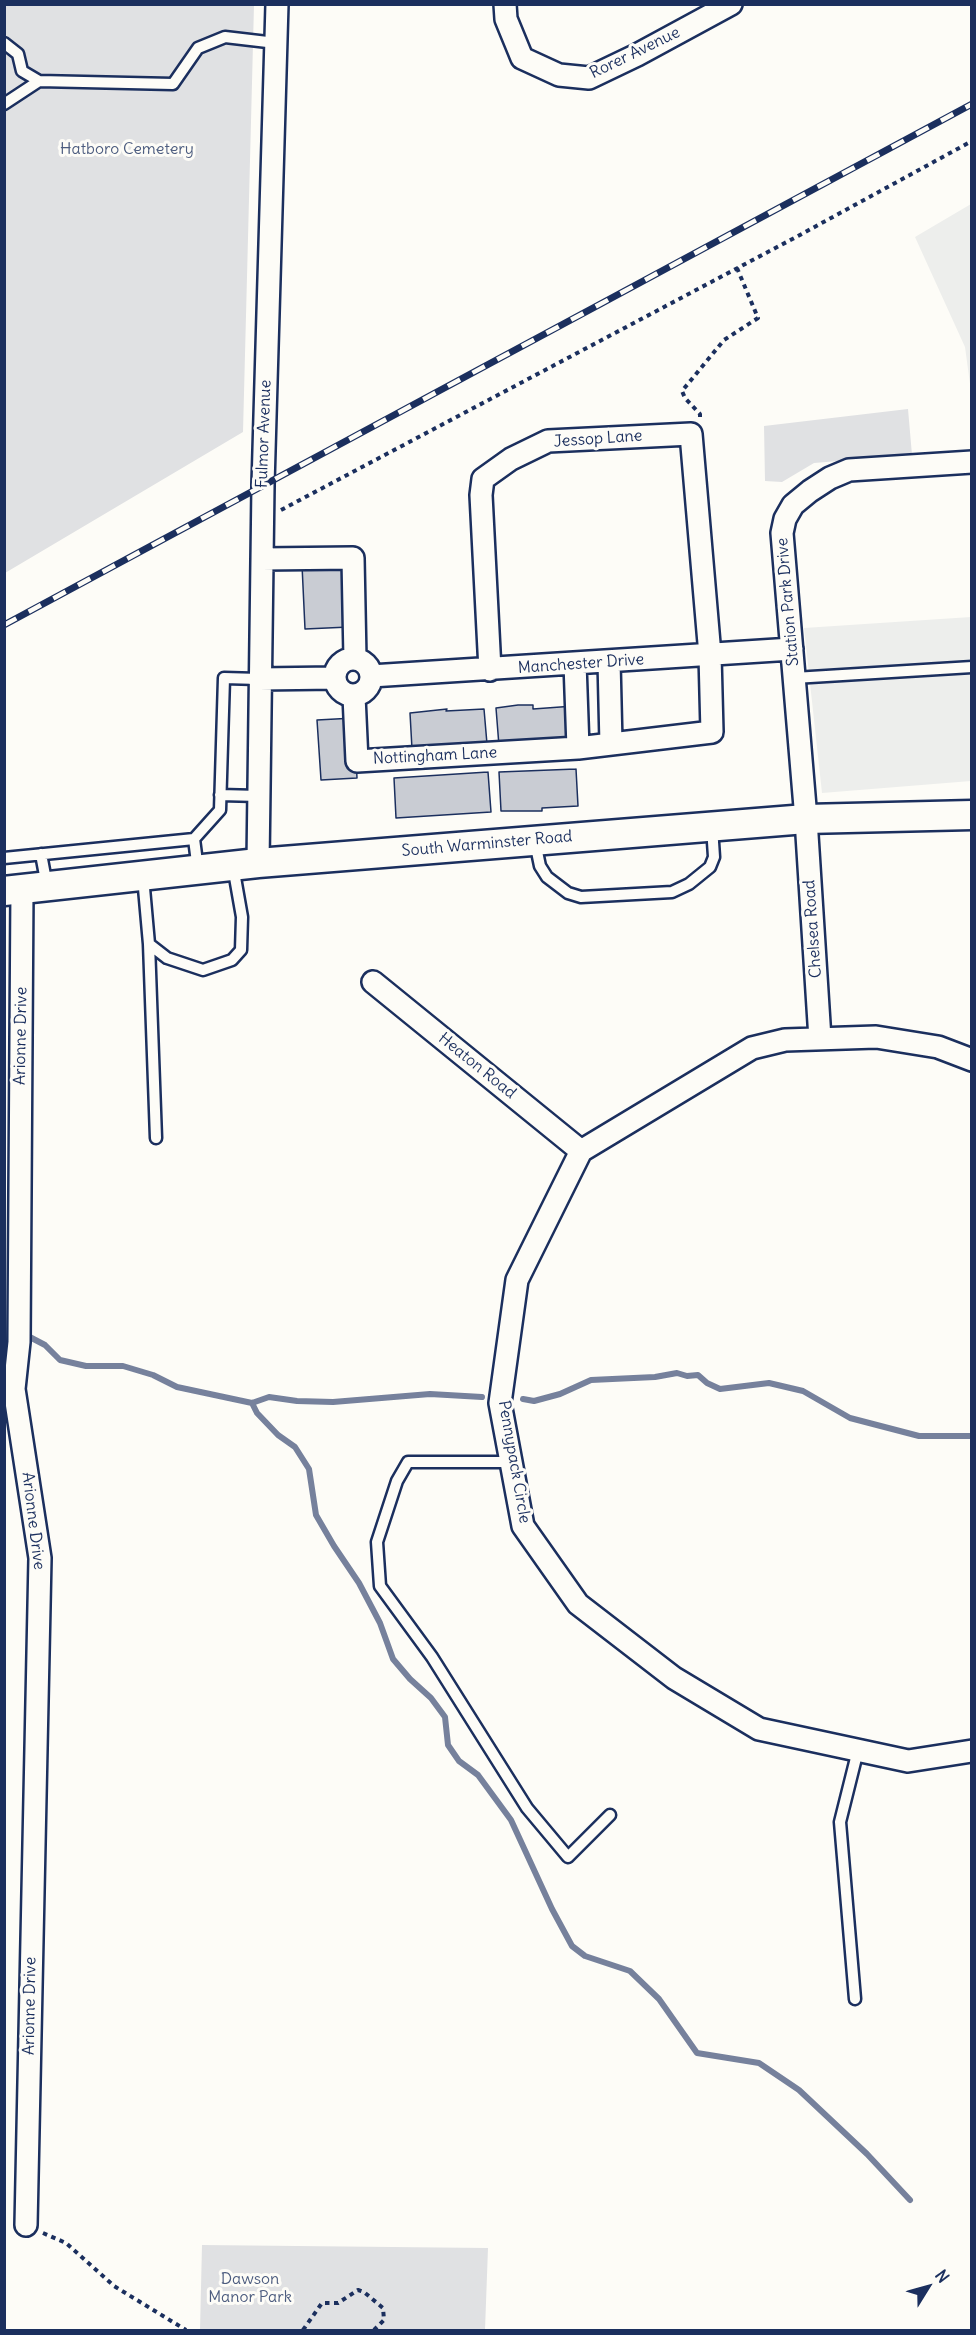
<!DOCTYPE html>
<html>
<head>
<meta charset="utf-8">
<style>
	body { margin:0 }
	#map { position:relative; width:976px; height:2335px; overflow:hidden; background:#fdfcf7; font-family:Delius,sans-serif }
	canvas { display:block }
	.frame { position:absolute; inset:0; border:6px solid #1b2f5e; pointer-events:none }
	.north { position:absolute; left:898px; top:2257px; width:60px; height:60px; -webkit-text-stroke:4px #fdfcf7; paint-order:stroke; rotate:53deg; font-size:16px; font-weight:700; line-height:24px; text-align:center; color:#1b2f5e }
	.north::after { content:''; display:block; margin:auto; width:21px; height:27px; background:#1b2f5e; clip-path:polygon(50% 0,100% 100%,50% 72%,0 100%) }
</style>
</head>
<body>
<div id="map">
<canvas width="976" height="2335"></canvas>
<div class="frame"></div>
<div class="north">N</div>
</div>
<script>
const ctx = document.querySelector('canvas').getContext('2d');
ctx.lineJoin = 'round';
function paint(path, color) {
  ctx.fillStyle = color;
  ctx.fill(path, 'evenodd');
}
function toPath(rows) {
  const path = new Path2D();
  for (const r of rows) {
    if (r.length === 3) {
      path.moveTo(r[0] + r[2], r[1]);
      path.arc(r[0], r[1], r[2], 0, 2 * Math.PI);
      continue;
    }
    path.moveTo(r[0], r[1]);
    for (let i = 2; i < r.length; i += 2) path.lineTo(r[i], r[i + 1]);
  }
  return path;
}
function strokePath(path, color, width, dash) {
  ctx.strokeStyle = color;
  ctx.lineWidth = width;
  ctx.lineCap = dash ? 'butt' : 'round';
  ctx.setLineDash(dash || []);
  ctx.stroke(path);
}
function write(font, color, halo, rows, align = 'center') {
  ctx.font = font + ' Delius,sans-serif';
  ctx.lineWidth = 6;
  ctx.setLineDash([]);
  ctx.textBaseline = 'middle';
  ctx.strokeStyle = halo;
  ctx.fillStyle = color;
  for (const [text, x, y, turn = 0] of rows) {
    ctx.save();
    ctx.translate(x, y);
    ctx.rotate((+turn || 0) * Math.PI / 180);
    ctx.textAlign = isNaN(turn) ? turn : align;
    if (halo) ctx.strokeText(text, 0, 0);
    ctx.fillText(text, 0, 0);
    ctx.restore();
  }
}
paint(toPath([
	[971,204,971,391,965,347,915,237],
	[971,617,971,781,822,793,804,628]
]), '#edeeec');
paint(toPath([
	[4,5,254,5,243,432,5,573],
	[908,409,912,455,814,463,782,482,765,481,764,426],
	[202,2245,488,2248,485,2330,200,2330]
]), '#e0e1e3');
strokePath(toPath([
	[24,1334,45,1345,60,1360,86,1366,123,1366,153,1375,177,1387,252,1403,269,1397,297,1401,333,1402,430,1394,482,1397],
	[523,1399,534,1401,560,1394,591,1380,655,1377,677,1373,687,1376,698,1375,707,1383,720,1389,769,1383,803,1391,850,1418,919,1436,972,1436],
	[252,1403,257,1413,278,1435,295,1447,309,1469,316,1515,334,1546,359,1583,380,1623,393,1659,410,1679,431,1698,445,1717,448,1745,459,1761,478,1775,511,1820,552,1909,572,1946,585,1956,630,1971,659,1999,697,2053,759,2063,799,2090,867,2154,910,2200]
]), '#76819c', 6);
const building = toPath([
	[347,564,349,627,305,629,302,565,347,564],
	[518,705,533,705,533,709,574,706,576,742,499,746,496,708,518,705],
	[447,709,446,711,484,709,487,744,412,749,410,713,447,709],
	[354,718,357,778,321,780,317,720,354,718],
	[576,769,578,806,542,808,542,811,501,811,499,772,576,769],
	[488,772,491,812,396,818,394,778,488,772]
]);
paint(building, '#c9ccd3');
strokePath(building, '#1b2f5e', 1.5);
const lane = toPath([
	[4,43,18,54,22,71,39,81],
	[4,104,39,81,173,84,198,48,225,37,276,43],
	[794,678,972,667],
	[220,795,259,796],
	[194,839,220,810,224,678,259,679],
	[535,842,540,866,547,877,568,893,581,897,672,892,689,884,710,867,714,857,712,827],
	[41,854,47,886],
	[4,858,194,839,198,870],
	[143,877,149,944,167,958,203,970,232,960,241,950,242,917,233,866],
	[149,944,156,1138],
	[511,1462,408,1462,397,1481,377,1542,380,1586,432,1657,527,1808,568,1857,610,1815],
	[855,1999,840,1822,858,1750]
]);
const street = toPath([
	[505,4,506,19,522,58,559,75,589,78,637,55,731,4],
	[262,559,353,558,355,659],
	[353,677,18],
	[609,661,611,744],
	[575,663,578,748],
	[371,676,792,649],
	[259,679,335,678],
	[354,696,357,761,578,748,712,732,710,655,691,434,548,441,511,459,483,479,481,495,490,670],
	[258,863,263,485,277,4],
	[22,889,19,1342,14,1389,40,1558,26,2225],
	[373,982,581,1151],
	[820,1039,806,819,782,533,785,519,793,505,810,491,830,478,849,470,972,462],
	[972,1060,938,1047,876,1037,785,1040,752,1048,581,1151,517,1280,500,1403,523,1526,578,1604,674,1678,759,1729,908,1761,972,1751]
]);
const secondary = toPath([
	[4,891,258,863,806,819,972,815]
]);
strokePath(lane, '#1b2f5e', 15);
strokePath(street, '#1b2f5e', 26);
strokePath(secondary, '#1b2f5e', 33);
strokePath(toPath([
	[700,417,700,414,685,398,682,391,724,340,758,318,737,268],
	[281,510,798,236,972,141],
	[43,2233,66,2243,114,2286,186,2330],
	[303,2330,322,2303,338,2303,358,2290,364,2292,383,2308,384,2320,374,2330]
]), '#1b2f5e', 4, [4.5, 4.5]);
strokePath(lane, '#fdfcf7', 10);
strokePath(street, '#fdfcf7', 21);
strokePath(secondary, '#fdfcf7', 28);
const rail = toPath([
	[4,625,972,104]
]);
strokePath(rail, '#1b2f5e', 7);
strokePath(rail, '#fdfcf7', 4.5, [14]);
write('16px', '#1b2f5e', '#fdfcf7', [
	["Rorer Avenue",635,53,-26],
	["Fulmor Avenue",264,434,-88],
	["Jessop Lane",598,439,-4],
	["Station Park Drive",788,602,-95],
	["Manchester Drive",581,664,-4],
	["Nottingham Lane",435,756,-3],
	["South Warminster Road",487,844,-5],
	["Chelsea Road",813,929,-94],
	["Arionne Drive",21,1036,-89],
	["Heaton Road",477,1066,39],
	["Pennypack Circle",514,1462,80],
	["Arionne Drive",33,1521,83],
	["Arionne Drive",30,2006,-89]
]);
write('16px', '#4c5c7f', '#fdfcf7', [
	["Hatboro Cemetery",127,149],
	["Dawson",250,2279],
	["Manor Park",250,2297]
]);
</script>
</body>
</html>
